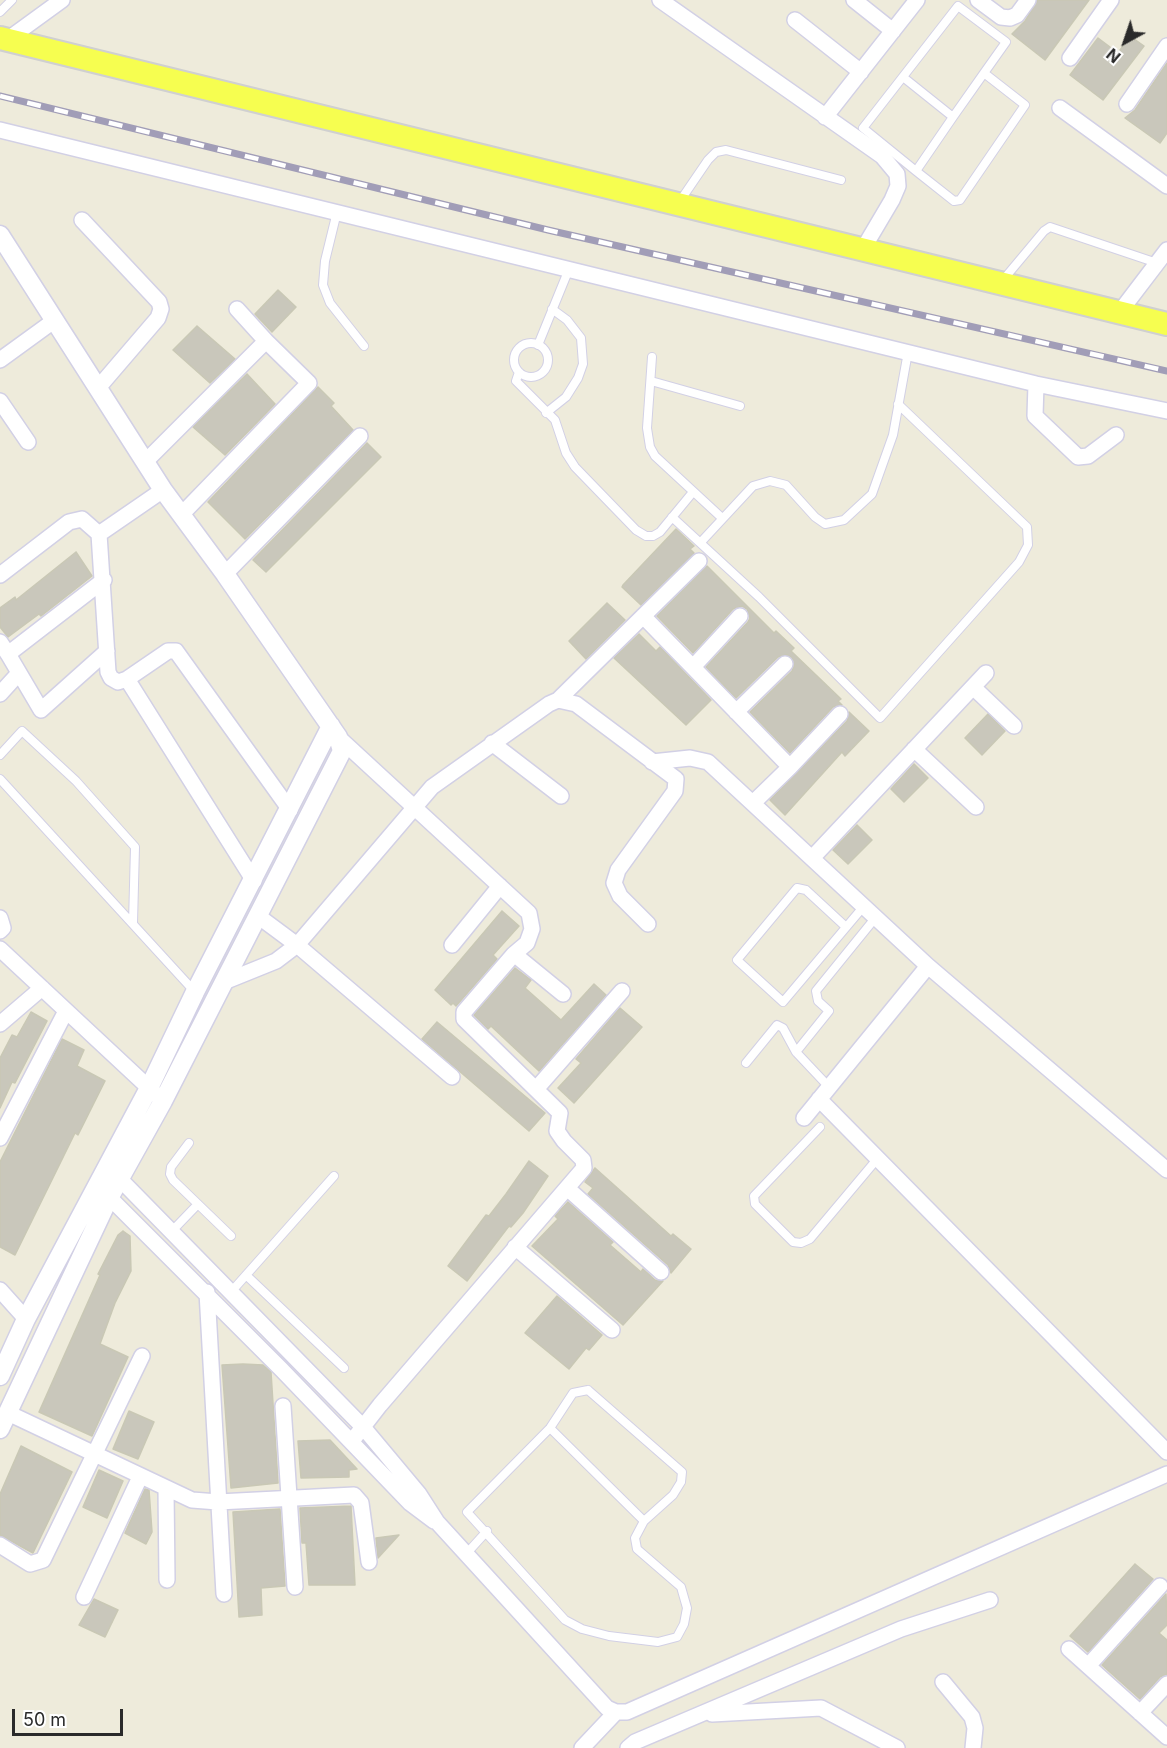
<!DOCTYPE html>
<html>
<head>
<meta charset="utf-8">
<style>
	body { margin:0 }
	#map { position:relative; width:1167px; height:1748px; overflow:hidden; background:#eeebdb; font-family:Inter,sans-serif }
	canvas { display:block }
	.north { position:absolute; left:1095px; top:12px; width:60px; height:60px; -webkit-text-stroke:4px #fff; paint-order:stroke; rotate:220deg; font-size:16px; font-weight:700; line-height:24px; text-align:center; color:#2a2a2a }
	.north::after { content:''; display:block; margin:auto; width:21px; height:27px; background:#2a2a2a; clip-path:polygon(50% 0,100% 100%,50% 72%,0 100%) }
	.scale { position:absolute; left:12px; top:1709px; width:111px; height:27px; box-sizing:border-box; border:3px solid #2a2a2a; border-top:0; padding-left:8px; font-size:18px; line-height:21px; white-space:nowrap; color:#2a2a2a; -webkit-text-stroke:4px #fff; paint-order:stroke }
</style>
</head>
<body>
<div id="map">
<canvas width="1167" height="1748"></canvas>
<div class="north">N</div>
<div class="scale">50 m</div>
</div>
<script>
const ctx = document.querySelector('canvas').getContext('2d');
ctx.lineJoin = 'round';
function paint(path, color) {
  ctx.fillStyle = color;
  ctx.fill(path, 'evenodd');
}
function toPath(rows) {
  const path = new Path2D();
  for (const r of rows) {
    if (r.length === 3) {
      path.moveTo(r[0] + r[2], r[1]);
      path.arc(r[0], r[1], r[2], 0, 2 * Math.PI);
      continue;
    }
    path.moveTo(r[0], r[1]);
    for (let i = 2; i < r.length; i += 2) path.lineTo(r[i], r[i + 1]);
  }
  return path;
}
function strokePath(path, color, width, dash) {
  ctx.strokeStyle = color;
  ctx.lineWidth = width;
  ctx.lineCap = dash ? 'butt' : 'round';
  ctx.setLineDash(dash || []);
  ctx.stroke(path);
}
const building = toPath([
	[1038,0,1089,0,1045,60,1012,34,1025,21,1038,0],
	[1130,36,1144,46,1103,100,1070,75,1098,38,1118,53,1130,36],
	[1167,63,1167,133,1160,143,1125,118,1135,110,1167,63],
	[278,290,296,307,272,332,255,314,278,290],
	[197,326,235,359,210,383,173,350,197,326],
	[247,374,275,404,225,455,193,427,247,374],
	[318,387,334,403,331,406,353,430,245,539,208,502,318,387],
	[367,443,381,457,266,572,253,560,367,443],
	[676,529,694,546,690,549,694,553,641,605,622,587,623,585,676,529],
	[76,552,92,576,41,616,39,614,8,637,0,627,0,608,15,597,16,600,76,552],
	[707,566,774,633,776,631,794,648,791,651,841,699,838,701,842,705,833,707,790,753,750,712,792,671,794,666,792,658,787,655,778,657,736,698,706,667,748,622,750,618,747,609,742,606,733,609,693,653,657,616,707,566],
	[607,603,625,620,586,659,569,641,607,603],
	[639,634,656,651,660,647,711,700,686,725,614,658,639,634],
	[849,712,869,731,845,756,842,752,785,815,770,800,847,721,849,712],
	[988,714,1005,731,982,755,965,738,988,714],
	[914,764,928,778,904,802,891,789,914,764],
	[857,825,872,840,848,864,833,850,857,825],
	[502,911,519,926,493,955,497,959,456,1006,453,1003,451,1005,435,990,502,911],
	[515,968,531,980,525,988,561,1020,594,984,606,995,539,1071,491,1026,488,1029,474,1015,515,968],
	[620,1008,642,1027,574,1103,558,1088,581,1063,576,1059,620,1008],
	[31,1012,47,1021,15,1083,12,1082,0,1108,0,1058,12,1035,17,1037,31,1012],
	[437,1022,545,1113,529,1131,422,1039,437,1022],
	[62,1039,84,1050,77,1066,105,1081,78,1135,75,1133,15,1255,0,1247,0,1162,62,1039],
	[529,1161,548,1176,523,1213,511,1227,509,1226,467,1281,448,1266,486,1215,489,1216,506,1194,529,1161],
	[595,1168,671,1236,673,1234,691,1249,671,1273,668,1265,588,1194,593,1188,585,1182,595,1168],
	[568,1202,613,1242,610,1245,641,1272,643,1269,655,1280,663,1281,623,1325,532,1246,558,1219,555,1216,568,1202],
	[123,1231,130,1236,131,1271,115,1303,100,1344,128,1357,92,1436,39,1412,100,1275,98,1274,118,1235,123,1231],
	[557,1296,602,1335,589,1350,586,1348,569,1369,525,1333,557,1296],
	[243,1364,263,1365,271,1372,278,1483,231,1488,222,1365,243,1364],
	[129,1411,154,1422,138,1459,113,1449,129,1411],
	[330,1440,357,1469,349,1470,349,1477,301,1478,298,1441,330,1440],
	[21,1446,72,1472,33,1553,0,1535,0,1494,21,1446],
	[99,1470,123,1481,107,1518,83,1507,99,1470],
	[145,1489,149,1490,152,1532,146,1544,125,1533,145,1489],
	[351,1506,355,1585,309,1585,306,1543,302,1543,300,1508,351,1506],
	[280,1509,285,1586,261,1588,262,1615,239,1617,233,1512,280,1509],
	[399,1535,378,1558,376,1538,399,1535],
	[1135,1564,1153,1579,1088,1652,1070,1636,1135,1564],
	[1166,1594,1167,1625,1159,1633,1167,1640,1167,1674,1160,1677,1140,1699,1102,1665,1166,1594],
	[94,1599,118,1610,105,1637,79,1625,94,1599]
]);
paint(building, '#c9c7bb');
strokePath(building, '#c9c8b5', 1.5);
const service = toPath([
	[0,12,12,0],
	[903,77,953,117],
	[916,171,953,117,984,73,1006,42,958,6,863,128,916,171,954,201,960,200,1025,105,984,73],
	[680,201,708,160,716,152,726,150,841,180],
	[337,212,325,261,323,285,330,303,364,346],
	[1003,280,1044,231,1050,227,1157,263],
	[531,360,17],
	[538,345,569,269],
	[652,357,647,428,650,447,655,456,722,518],
	[519,372,516,381,555,420,566,453,575,467,636,530,646,536,653,536,660,532,693,492],
	[651,381,740,406],
	[546,413,566,397,578,378,583,364,581,338,567,320,552,309],
	[672,517,759,597,880,718,1019,562,1028,545,1027,527,898,404],
	[701,542,753,486,770,481,786,485,815,517,825,524,844,520,872,494,893,435,908,352],
	[0,755,22,731,76,781,135,847,133,923],
	[0,779,195,992],
	[846,927,806,890,797,888,737,960,783,1002,864,906],
	[746,1063,777,1025,783,1028,796,1052],
	[829,1087,796,1052,829,1011,818,1001,816,991,876,917],
	[820,1127,754,1196,755,1204,793,1242,801,1243,810,1239,878,1158],
	[189,1143,171,1167,170,1174,173,1180,231,1236],
	[172,1231,198,1204],
	[246,1275,344,1368],
	[231,1292,334,1176],
	[588,1390,682,1472,681,1482,673,1495,644,1521,635,1538,637,1549,681,1587,687,1608,684,1624,677,1637,658,1642,609,1636,582,1629,565,1620,467,1512,550,1428,573,1393,588,1390],
	[550,1428,644,1521],
	[467,1553,487,1531]
]);
const minor = toPath([
	[660,0,882,156,897,174,898,186,892,200,863,249],
	[854,0,893,31],
	[978,0,1001,17,1010,18,1017,15,1028,0],
	[795,20,861,72],
	[7,40,62,0],
	[1070,58,1111,0],
	[1127,104,1167,46],
	[1060,108,1167,186],
	[825,117,917,0],
	[0,130,1036,384,1167,411],
	[82,220,159,302,161,309,158,318,98,388],
	[237,309,266,341],
	[1119,313,1167,250],
	[0,360,55,320],
	[1036,384,1035,416,1078,457,1088,456,1116,435],
	[0,401,28,442],
	[145,462,266,341,309,383,181,515],
	[163,490,99,534,108,672,111,678,118,682,127,679,168,651,176,651,290,810],
	[225,574,360,436],
	[0,575,69,522,82,519,99,534],
	[643,616,790,767,754,802],
	[0,642,8,654,104,580],
	[8,654,41,710,107,651],
	[693,667,740,616],
	[127,679,254,881],
	[973,687,1014,726],
	[0,694,19,673],
	[558,700,576,704,676,779,675,791,618,870,614,883,620,896,648,924],
	[736,712,785,664],
	[338,737,529,913,532,929,527,943,514,954,464,1012,464,1019,560,1113,557,1131,564,1141,583,1160,584,1168,380,1405,352,1441],
	[492,743,561,796],
	[914,749,976,807],
	[652,762,690,758,708,762,928,966,804,1118],
	[790,767,840,714],
	[813,857,986,673],
	[258,916,297,945,452,1077],
	[0,918,3,928,0,931],
	[452,945,500,886],
	[0,949,163,1101],
	[514,954,563,994],
	[928,966,1167,1170],
	[224,982,276,961,297,945,432,787,549,704,558,700,699,561],
	[0,1024,42,988],
	[537,1088,622,991],
	[819,1099,1167,1452],
	[0,1138,66,1011],
	[113,1172,363,1427,419,1494,437,1522,607,1708,616,1712,627,1712,1167,1474],
	[567,1188,661,1272],
	[103,1191,281,1369,410,1503,434,1521],
	[515,1247,612,1330],
	[0,1290,26,1319],
	[207,1292,224,1594],
	[283,1406,295,1587],
	[8,1413,192,1500,218,1502,354,1495,361,1503,369,1562],
	[166,1489,167,1580],
	[0,1545,30,1564,43,1560,142,1356],
	[84,1597,140,1477],
	[1069,1649,1167,1737],
	[1088,1666,1160,1586],
	[943,1682,972,1717,975,1728,973,1748],
	[1140,1713,1167,1684],
	[712,1714,821,1708,897,1748],
	[582,1748,616,1712],
	[628,1748,635,1742,901,1629,990,1600]
]);
const tertiary = toPath([
	[0,235,163,490,225,574,338,737,342,751,163,1101,109,1198,0,1429],
	[0,1376,26,1319,149,1088,195,992,331,726]
]);
const primary = toPath([
	[0,38,1167,324]
]);
strokePath(service, '#d2d0e5', 10);
strokePath(minor, '#d2d0e5', 18);
strokePath(tertiary, '#d2d0e5', 21);
strokePath(primary, '#d0d0d0', 26);
strokePath(service, '#fff', 8);
strokePath(minor, '#fff', 15);
strokePath(tertiary, '#fff', 18);
strokePath(primary, '#f6fe50', 22);
const rail = toPath([
	[0,96,548,230,1167,371]
]);
strokePath(rail, '#a19db7', 7);
strokePath(rail, '#fff', 4.5, [14]);
</script>
</body>
</html>
